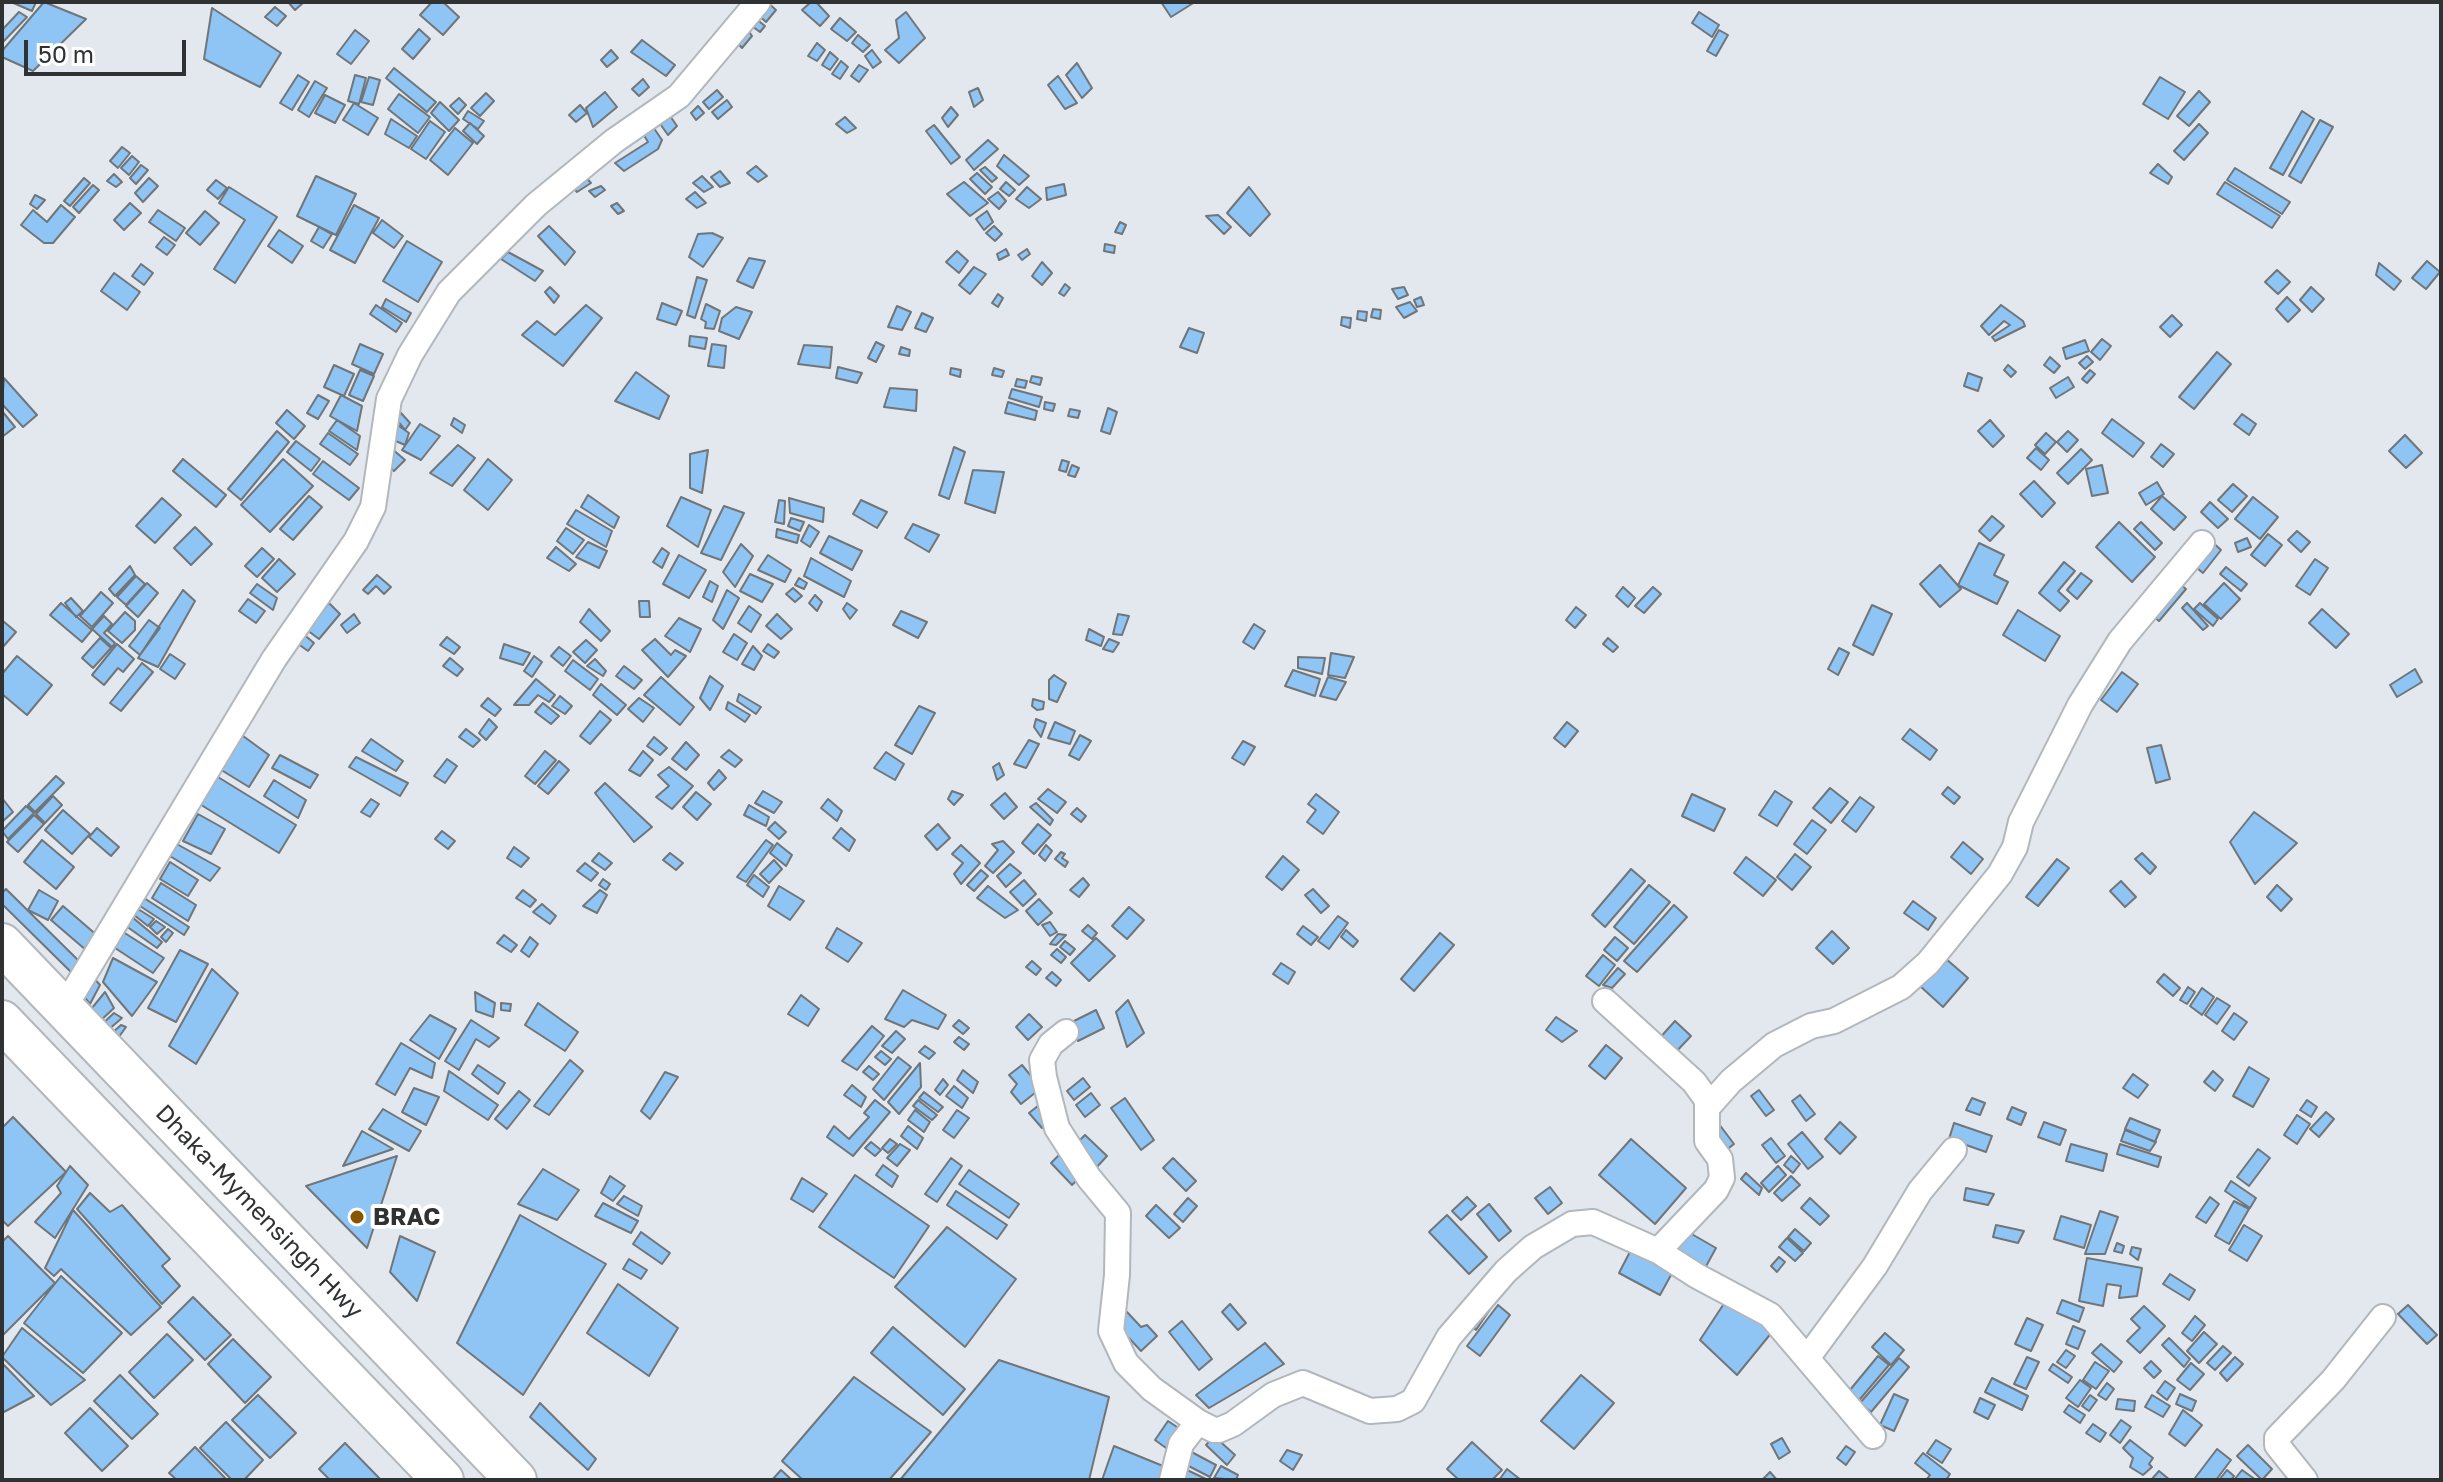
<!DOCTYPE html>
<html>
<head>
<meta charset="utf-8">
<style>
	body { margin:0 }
	#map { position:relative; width:2443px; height:1482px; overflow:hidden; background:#e2e8ed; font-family:"Golos Text",sans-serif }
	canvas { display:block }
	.frame { position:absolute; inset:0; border:4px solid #2f3133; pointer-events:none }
	.scale { position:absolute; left:24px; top:40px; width:162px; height:36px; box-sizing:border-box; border:4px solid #2f3133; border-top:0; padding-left:10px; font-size:24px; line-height:28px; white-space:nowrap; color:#2f3133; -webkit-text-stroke:6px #fff; paint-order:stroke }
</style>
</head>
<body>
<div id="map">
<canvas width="2443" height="1482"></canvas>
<div class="frame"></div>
<div class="scale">50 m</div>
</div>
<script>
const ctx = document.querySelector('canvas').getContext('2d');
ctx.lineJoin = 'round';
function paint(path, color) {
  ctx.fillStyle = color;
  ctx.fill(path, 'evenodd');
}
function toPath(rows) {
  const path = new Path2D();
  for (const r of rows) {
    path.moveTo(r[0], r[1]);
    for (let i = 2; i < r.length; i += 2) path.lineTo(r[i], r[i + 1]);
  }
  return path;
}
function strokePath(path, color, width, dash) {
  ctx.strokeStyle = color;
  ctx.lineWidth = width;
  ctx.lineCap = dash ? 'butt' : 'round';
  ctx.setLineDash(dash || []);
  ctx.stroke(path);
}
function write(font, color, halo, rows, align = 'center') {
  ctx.font = font + ' "Golos Text",sans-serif';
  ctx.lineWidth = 8;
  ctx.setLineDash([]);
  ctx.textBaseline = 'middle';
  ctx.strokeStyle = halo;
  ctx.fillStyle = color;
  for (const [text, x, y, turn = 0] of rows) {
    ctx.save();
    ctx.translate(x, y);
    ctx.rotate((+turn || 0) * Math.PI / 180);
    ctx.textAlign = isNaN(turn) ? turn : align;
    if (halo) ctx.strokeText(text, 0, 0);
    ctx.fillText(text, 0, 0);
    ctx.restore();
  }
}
const building = toPath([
	[11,2,36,2,32,11,11,2],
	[44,2,86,19,33,71,2,57,2,51,44,2],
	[288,2,304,2,295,10,288,2],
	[432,2,443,2,459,17,443,35,420,15,432,2],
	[767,2,776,10,766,22,753,10,767,2],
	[811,2,816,2,829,16,820,26,802,10,811,2],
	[1161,2,1195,2,1171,17,1161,2],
	[275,7,286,16,277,26,265,17,275,7],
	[212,8,281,53,260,87,204,59,212,8],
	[19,12,27,17,2,43,2,30,19,12],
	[906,12,925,38,899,63,885,50,899,38,896,20,906,12],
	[1699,12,1719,25,1712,37,1692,23,1699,12],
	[750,14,765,26,760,32,745,21,750,14],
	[840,18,856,32,847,41,831,29,840,18],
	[746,27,752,36,742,48,735,40,746,27],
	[419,29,430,39,413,59,402,49,419,29],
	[355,30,369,41,351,64,337,54,355,30],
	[1719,30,1728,35,1716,56,1707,51,1719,30],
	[858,35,870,45,863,52,852,43,858,35],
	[642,40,675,65,666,76,631,52,642,40],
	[817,43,825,50,817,61,808,56,817,43],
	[611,50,618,58,607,67,601,60,611,50],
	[872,50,881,62,873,68,865,56,872,50],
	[830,52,838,59,830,70,822,65,830,52],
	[841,61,848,67,840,79,832,74,841,61],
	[1077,63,1092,88,1082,98,1066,75,1077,63],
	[859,65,868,70,859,82,851,76,859,65],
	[394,68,436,102,427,112,386,78,394,68],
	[298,75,309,82,292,110,280,103,298,75],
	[355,75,366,78,359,104,348,101,355,75],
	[1058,76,1077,103,1065,109,1048,85,1058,76],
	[369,77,380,80,373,105,361,102,369,77],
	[2160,77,2185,92,2168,119,2143,104,2160,77],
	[643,79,649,87,639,96,632,89,643,79],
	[315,81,327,88,309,117,298,110,315,81],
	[978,88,983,100,974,107,969,92,978,88],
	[717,90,723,97,709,109,703,102,717,90],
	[2199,91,2210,102,2189,126,2177,116,2199,91],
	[605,92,617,107,593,127,586,108,605,92],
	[486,93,494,101,480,116,471,108,486,93],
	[399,94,430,117,418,133,388,109,399,94],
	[325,95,345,105,335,123,315,113,325,95],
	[459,98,466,105,458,114,450,106,459,98],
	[727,100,732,107,718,119,712,112,727,100],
	[440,102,459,120,449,131,431,113,440,102],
	[354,103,378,118,368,135,343,120,354,103],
	[580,105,587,113,576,122,569,115,580,105],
	[698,106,704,113,696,120,691,113,698,106],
	[951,107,958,115,948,127,942,118,951,107],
	[468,111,484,121,478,129,463,119,468,111],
	[2302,111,2314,119,2283,175,2270,168,2302,111],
	[668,113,677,126,668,135,658,121,668,113],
	[845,117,856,128,847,133,836,124,845,117],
	[391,119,417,136,409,148,385,134,391,119],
	[2320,120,2333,127,2301,183,2289,176,2320,120],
	[430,121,445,132,426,159,411,149,430,121],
	[649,121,662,140,658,149,624,171,615,163,648,142,639,127,649,121],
	[470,123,484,136,477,144,463,131,470,123],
	[2199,124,2208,133,2184,160,2174,151,2199,124],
	[934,125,960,157,951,164,926,131,934,125],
	[455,128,473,143,448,175,430,160,455,128],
	[988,140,998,149,974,170,966,160,988,140],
	[122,147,130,153,118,168,110,161,122,147],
	[1004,155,1029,176,1019,185,997,166,1004,155],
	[132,156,139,162,129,175,121,168,132,156],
	[2158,164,2172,177,2168,184,2150,173,2158,164],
	[141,165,148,170,136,184,130,178,141,165],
	[756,166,767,176,758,182,747,173,756,166],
	[985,167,997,178,992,182,980,170,985,167],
	[2235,168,2290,202,2282,214,2227,180,2235,168],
	[720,171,730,183,720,187,711,177,720,171],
	[977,173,992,187,985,194,970,179,977,173],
	[114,174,122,182,116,187,107,181,114,174],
	[584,175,591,183,577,192,572,186,584,175],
	[316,176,356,194,336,235,297,216,316,176],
	[702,176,713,187,704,192,693,183,702,176],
	[84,178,90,183,70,206,64,201,84,178],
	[149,178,158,186,143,202,135,193,149,178],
	[216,180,227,188,218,199,207,190,216,180],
	[964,182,988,203,970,216,947,194,964,182],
	[1006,182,1015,190,1009,196,1000,189,1006,182],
	[2225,182,2280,216,2272,228,2217,194,2225,182],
	[1064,184,1066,195,1047,200,1046,188,1064,184],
	[93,185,99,190,79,213,73,207,93,185],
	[601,186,605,190,595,197,589,191,601,186],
	[229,187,277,217,235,283,214,269,245,220,219,203,229,187],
	[1027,187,1041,199,1029,208,1016,199,1027,187],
	[1249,187,1270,214,1250,236,1227,213,1249,187],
	[695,192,706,203,697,208,686,199,695,192],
	[998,192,1006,201,999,209,988,199,998,192],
	[35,195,45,200,37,209,30,204,35,195],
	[130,203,141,213,124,230,114,220,130,203],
	[617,203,624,211,618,214,611,206,617,203],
	[61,205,75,217,53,243,44,243,21,225,33,210,47,222,61,205],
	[354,205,379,218,355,263,330,250,354,205],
	[158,210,185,228,176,241,149,222,158,210],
	[205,211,219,223,200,245,186,233,205,211],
	[987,211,993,222,984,230,976,219,987,211],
	[1218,215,1231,227,1224,234,1206,216,1218,215],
	[382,220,403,236,394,248,373,233,382,220],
	[1120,222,1126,225,1122,234,1115,232,1120,222],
	[549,226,575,252,565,265,538,236,549,226],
	[994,226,1002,234,995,241,986,233,994,226],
	[319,227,332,234,323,248,311,241,319,227],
	[279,230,303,246,292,263,268,246,279,230],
	[712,233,723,238,703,267,689,257,698,234,712,233],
	[164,237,175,245,167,255,156,247,164,237],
	[407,241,442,262,418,302,383,281,407,241],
	[1105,244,1115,246,1114,253,1104,251,1105,244],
	[1006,249,1009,255,999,260,997,254,1006,249],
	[1027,249,1030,254,1022,260,1018,255,1027,249],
	[957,251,968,261,959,273,946,262,957,251],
	[508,252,543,271,535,281,501,259,508,252],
	[749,258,765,261,753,288,737,281,749,258],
	[2427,261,2440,272,2426,289,2412,278,2427,261],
	[1042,262,1052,273,1042,285,1032,276,1042,262],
	[2379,263,2401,281,2394,290,2376,275,2379,263],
	[141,264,153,273,144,285,132,276,141,264],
	[974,267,986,274,970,294,959,285,974,267],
	[2277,270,2290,282,2278,294,2265,282,2277,270],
	[114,273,140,292,127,310,101,291,114,273],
	[697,277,707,280,695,318,687,315,697,277],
	[1065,284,1070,288,1064,296,1059,293,1065,284],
	[550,287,559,296,554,303,545,292,550,287],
	[1404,287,1408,295,1398,299,1392,289,1404,287],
	[2311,287,2324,299,2312,312,2300,300,2311,287],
	[998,294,1003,298,998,307,992,303,998,294],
	[1421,297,1424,305,1417,307,1414,300,1421,297],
	[2287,297,2300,310,2288,322,2276,309,2287,297],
	[386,299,411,313,406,322,382,307,386,299],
	[1410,302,1417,311,1404,318,1396,307,1410,302],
	[662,303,682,311,676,325,657,319,662,303],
	[706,304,720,311,714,329,705,328,706,322,701,319,706,304],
	[376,305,402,323,396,332,370,314,376,305],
	[586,305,602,318,563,366,522,335,537,321,555,335,586,305],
	[2001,305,2023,321,2025,326,1995,341,1992,337,2010,325,2004,321,1989,335,1981,326,2001,305],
	[897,306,911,312,902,330,888,327,897,306],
	[736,307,752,312,739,339,719,331,722,318,736,307],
	[1373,309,1381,310,1380,319,1371,317,1373,309],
	[1358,311,1367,312,1366,321,1357,319,1358,311],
	[922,313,933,318,926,332,915,328,922,313],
	[2172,315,2182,325,2170,337,2160,327,2172,315],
	[1342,317,1351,318,1350,328,1341,325,1342,317],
	[1189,328,1204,333,1197,353,1180,347,1189,328],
	[690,336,707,338,705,349,689,346,690,336],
	[2102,339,2111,346,2100,360,2091,352,2102,339],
	[2085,340,2089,351,2066,359,2063,348,2085,340],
	[876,342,884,346,876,362,868,358,876,342],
	[360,344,383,354,374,374,352,364,360,344],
	[712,344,726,346,724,368,708,366,712,344],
	[804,345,832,347,830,368,798,364,804,345],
	[901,347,910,350,909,356,899,354,901,347],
	[2217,352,2231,364,2194,409,2179,397,2217,352],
	[2087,356,2093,362,2085,369,2079,363,2087,356],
	[2050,357,2060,366,2054,373,2044,365,2050,357],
	[334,365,354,374,344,396,324,387,334,365],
	[2008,365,2016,372,2011,377,2004,370,2008,365],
	[838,367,862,373,857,383,836,378,838,367],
	[951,368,961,370,960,377,950,374,951,368],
	[994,368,1004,371,1002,377,992,375,994,368],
	[360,370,374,376,363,401,349,395,360,370],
	[2090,370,2095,374,2087,383,2082,379,2090,370],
	[636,372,669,396,659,419,615,401,636,372],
	[1968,373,1982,378,1978,391,1964,386,1968,373],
	[1032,376,1042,378,1040,385,1030,382,1032,376],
	[2068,377,2074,387,2056,398,2050,388,2068,377],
	[4,378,37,415,23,427,2,404,4,378],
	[1017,379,1027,381,1025,388,1015,386,1017,379],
	[890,388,917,390,916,411,884,407,890,388],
	[1012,389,1042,397,1039,407,1009,398,1012,389],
	[318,395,329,401,318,419,307,413,318,395],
	[341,395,362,406,357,431,330,416,341,395],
	[1008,402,1037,411,1035,420,1005,413,1008,402],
	[1045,402,1055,404,1053,411,1044,409,1045,402],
	[1108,408,1117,412,1110,434,1101,431,1108,408],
	[1070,409,1080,411,1078,418,1068,416,1070,409],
	[287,410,305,426,294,439,276,423,287,410],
	[2,411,15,427,2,437,2,411],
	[401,413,410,423,405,430,396,419,401,413],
	[2242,414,2256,424,2249,435,2234,424,2242,414],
	[454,418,465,425,462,433,451,425,454,418],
	[389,419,409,433,405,445,384,436,389,419],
	[2112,419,2144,443,2133,457,2102,433,2112,419],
	[337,420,360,436,357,450,329,431,337,420],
	[1990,420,2004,436,1993,447,1978,431,1990,420],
	[420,424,440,436,421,460,402,450,420,424],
	[277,431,289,442,241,500,228,489,277,431],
	[2068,431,2078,440,2067,452,2057,442,2068,431],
	[328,433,358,454,350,465,320,444,328,433],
	[2046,433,2056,442,2045,454,2035,445,2046,433],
	[2405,435,2422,453,2406,468,2389,451,2405,435],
	[296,441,320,459,311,471,287,452,296,441],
	[2161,444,2174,454,2163,467,2151,457,2161,444],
	[458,445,475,458,452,486,430,473,458,445],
	[954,447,965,452,949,499,939,495,954,447],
	[391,448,405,460,394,471,385,463,391,448],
	[2036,448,2049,460,2041,470,2027,458,2036,448],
	[2081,449,2092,460,2068,484,2057,473,2081,449],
	[708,450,702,493,690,488,690,454,708,450],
	[183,459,226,495,216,507,173,471,183,459],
	[283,459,313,486,270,532,241,505,283,459],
	[488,459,512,480,488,510,464,490,488,459],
	[1062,460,1069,462,1066,472,1059,470,1062,460],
	[323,461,359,488,349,500,313,474,323,461],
	[1072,465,1079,468,1075,477,1068,475,1072,465],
	[2102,465,2108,493,2092,496,2086,469,2102,465],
	[973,470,1004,472,995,513,965,503,973,470],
	[2034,481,2055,503,2042,517,2020,494,2034,481],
	[2157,482,2164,494,2146,505,2139,493,2157,482],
	[2233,484,2247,496,2232,512,2218,500,2233,484],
	[588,495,619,517,614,528,581,507,588,495],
	[309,496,322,507,293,540,280,529,309,496],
	[2162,496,2186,517,2174,530,2151,509,2162,496],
	[681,497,711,510,698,547,667,526,681,497],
	[2253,497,2278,517,2260,539,2235,519,2253,497],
	[162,498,181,515,155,543,136,526,162,498],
	[789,498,824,508,823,522,790,513,789,498],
	[779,500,785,501,784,524,775,522,779,500],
	[861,500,887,512,877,528,853,514,861,500],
	[2210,502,2228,519,2218,528,2201,512,2210,502],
	[724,506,744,513,721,560,701,553,724,506],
	[576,510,612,531,606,547,567,524,576,510],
	[1992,516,2004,526,1990,541,1979,531,1992,516],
	[791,518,804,522,800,531,788,526,791,518],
	[2119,522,2155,557,2132,582,2096,547,2119,522],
	[2141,522,2162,543,2155,550,2134,529,2141,522],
	[913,524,939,535,929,552,905,538,913,524],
	[809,525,819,532,810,547,801,541,809,525],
	[195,527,212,544,191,565,174,548,195,527],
	[566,528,584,540,573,554,557,541,566,528],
	[777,529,799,535,797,543,776,537,777,529],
	[2297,531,2310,542,2301,552,2288,540,2297,531],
	[2268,534,2282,545,2265,566,2251,555,2268,534],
	[829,536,862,551,852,570,820,553,829,536],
	[2247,538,2251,547,2238,552,2235,543,2247,538],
	[2210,540,2221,550,2203,573,2191,563,2210,540],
	[588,542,607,551,599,568,576,557,588,542],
	[1979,543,2004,555,1994,575,2008,582,1997,604,1958,585,1979,543],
	[741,544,753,556,735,587,723,572,741,544],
	[556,547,576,564,569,571,547,558,556,547],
	[262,548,274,559,257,577,245,566,262,548],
	[662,548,669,553,662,568,653,562,662,548],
	[679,555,706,570,689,598,663,584,679,555],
	[768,555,791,570,785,582,758,570,768,555],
	[811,558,851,581,844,597,804,576,811,558],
	[279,559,295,574,277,592,262,578,279,559],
	[2315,559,2328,568,2310,595,2296,586,2315,559],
	[2064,562,2075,571,2058,591,2069,601,2060,611,2039,593,2064,562],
	[1940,565,1961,589,1940,607,1920,584,1940,565],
	[130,566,135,575,115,596,109,589,130,566],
	[2226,567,2247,584,2241,591,2220,574,2226,567],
	[2081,573,2092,581,2077,599,2067,590,2081,573],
	[750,574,773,584,762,602,740,591,750,574],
	[377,575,391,587,384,594,376,586,368,594,363,590,377,575],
	[136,576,145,584,126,605,117,597,136,576],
	[799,578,807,583,804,589,795,585,799,578],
	[710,581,718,586,712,602,703,597,710,581],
	[2176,581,2186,589,2159,621,2149,613,2176,581],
	[147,583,158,593,138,617,126,606,147,583],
	[2224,583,2240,599,2221,619,2204,604,2224,583],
	[257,584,277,598,273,610,250,593,257,584],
	[1623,587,1635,598,1628,607,1616,596,1623,587],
	[1653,587,1661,594,1644,613,1635,606,1653,587],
	[793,588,802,596,795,602,786,594,793,588],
	[183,590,195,601,158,667,138,658,183,590],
	[727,590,739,598,723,629,713,620,727,590],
	[101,592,113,603,92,627,80,616,101,592],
	[815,595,822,602,817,611,809,603,815,595],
	[71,598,83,611,76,617,65,603,71,598],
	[248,599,265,611,256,623,239,611,248,599],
	[639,601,649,601,650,617,640,617,639,601],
	[61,603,92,630,82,642,50,615,61,603],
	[329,603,340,614,319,639,307,630,329,603],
	[847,603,857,610,850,619,843,609,847,603],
	[2187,603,2208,626,2203,630,2182,608,2187,603],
	[2200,603,2218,619,2213,626,2194,609,2200,603],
	[1872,605,1892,614,1873,655,1853,645,1872,605],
	[749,606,761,615,751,632,738,623,749,606],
	[1576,607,1586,615,1575,628,1566,620,1576,607],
	[589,609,610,631,601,641,580,622,589,609],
	[2322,609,2349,634,2336,648,2309,623,2322,609],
	[2018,610,2060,636,2045,661,2003,635,2018,610],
	[901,611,927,622,918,638,893,625,901,611],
	[125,612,135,621,135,630,122,643,108,631,125,612],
	[354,614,360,623,347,633,341,625,354,614],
	[777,614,792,629,781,639,766,626,777,614],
	[1118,614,1129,616,1122,635,1113,634,1118,614],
	[104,616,112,624,104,633,115,643,112,647,92,629,104,616],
	[679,618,701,629,690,652,665,636,679,618],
	[149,620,160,628,140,655,129,646,149,620],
	[3,621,16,632,2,648,2,623,3,621],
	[1254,624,1265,631,1254,649,1243,642,1254,624],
	[1089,629,1104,637,1101,646,1086,640,1089,629],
	[302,633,314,643,308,651,294,641,302,633],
	[734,634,747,643,737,660,723,652,734,634],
	[447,637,460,647,454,654,440,645,447,637],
	[100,638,111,648,93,668,82,658,100,638],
	[1608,638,1618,647,1613,652,1603,644,1608,638],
	[655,639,671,655,675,650,686,656,668,677,642,650,655,639],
	[1109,639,1119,643,1113,652,1103,649,1109,639],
	[586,640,597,650,585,663,573,652,586,640],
	[117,644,134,659,123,672,118,668,104,685,92,675,117,644],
	[504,644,530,653,523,665,500,658,504,644],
	[768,644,779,652,774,658,763,651,768,644],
	[753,646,762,656,754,670,742,664,753,646],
	[559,647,571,656,563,666,551,656,559,647],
	[1839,648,1849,653,1838,675,1828,669,1839,648],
	[1331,653,1354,657,1345,678,1328,675,1331,653],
	[170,654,185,664,175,679,160,669,170,654],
	[17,656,52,685,27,715,2,694,2,674,17,656],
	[534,656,542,662,532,677,524,671,534,656],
	[1298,657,1325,658,1322,674,1298,668,1298,657],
	[450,658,463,669,457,676,443,666,450,658],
	[595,659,606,671,603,676,587,666,595,659],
	[573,660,598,679,590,690,565,671,573,660],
	[142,663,153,672,121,711,110,703,142,663],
	[624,666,642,680,634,689,616,676,624,666],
	[2415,669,2422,682,2397,697,2390,685,2415,669],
	[1293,670,1320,679,1315,696,1285,686,1293,670],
	[2122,672,2138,684,2117,712,2101,700,2122,672],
	[1054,675,1066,683,1057,702,1049,699,1049,680,1054,675],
	[710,676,723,686,710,710,700,698,710,676],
	[661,677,694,707,680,725,644,695,661,677],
	[1328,677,1346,682,1336,700,1320,696,1328,677],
	[536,679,555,695,549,702,538,695,529,705,514,705,536,679],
	[601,684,626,705,617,715,593,695,601,684],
	[739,694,761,707,756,714,737,701,739,694],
	[560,696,572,706,565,714,552,706,560,696],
	[488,698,501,709,495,716,481,706,488,698],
	[639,698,654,708,643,722,628,709,639,698],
	[1033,699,1044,702,1043,709,1037,710,1032,706,1033,699],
	[728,702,750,715,745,722,726,709,728,702],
	[543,703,559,716,551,724,535,712,543,703],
	[919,706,935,713,912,754,895,745,919,706],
	[600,711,611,720,590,744,580,736,600,711],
	[489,719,497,727,486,740,479,733,489,719],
	[1036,719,1046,723,1041,737,1034,727,1036,719],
	[1055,722,1075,731,1070,744,1048,738,1055,722],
	[1567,722,1578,731,1565,747,1554,738,1567,722],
	[466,729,480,740,473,747,459,737,466,729],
	[1910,729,1937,750,1930,760,1902,739,1910,729],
	[239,733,269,755,249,787,218,768,239,733],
	[1080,735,1091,741,1079,760,1069,755,1080,735],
	[654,737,667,748,660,755,647,746,654,737],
	[371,739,403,761,396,771,362,751,371,739],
	[1029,740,1039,744,1026,768,1014,764,1029,740],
	[1243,741,1255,747,1244,765,1232,758,1243,741],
	[686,742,699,755,686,770,672,759,686,742],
	[2161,745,2170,779,2156,783,2147,748,2161,745],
	[729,750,742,760,735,767,721,757,729,750],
	[545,751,556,760,535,784,525,776,545,751],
	[643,751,653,760,640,776,629,770,643,751],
	[886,752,904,764,895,780,874,768,886,752],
	[280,755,318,775,310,788,272,768,280,755],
	[356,757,408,783,400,796,349,767,356,757],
	[447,759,457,766,445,783,434,776,447,759],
	[559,761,569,770,548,794,538,786,559,761],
	[999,763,1004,775,997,780,993,767,999,763],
	[669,767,693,786,672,809,656,797,669,786,658,775,669,767],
	[719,770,726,778,714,790,708,783,719,770],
	[213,774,296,825,279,853,198,803,213,774],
	[56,776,64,783,35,812,28,805,56,776],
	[274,780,306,800,298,818,264,796,274,780],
	[605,783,652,827,634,842,595,793,605,783],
	[1948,787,1960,797,1954,804,1942,794,1948,787],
	[1830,788,1848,802,1831,823,1813,808,1830,788],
	[1048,789,1066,802,1057,813,1038,799,1048,789],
	[763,791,782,802,774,813,755,803,763,791],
	[952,791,963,795,954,805,948,799,952,791],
	[1775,791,1792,802,1777,826,1759,815,1775,791],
	[696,792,711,804,697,820,683,807,696,792],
	[1005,793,1017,807,1004,819,991,805,1005,793],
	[1316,794,1339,812,1323,834,1307,822,1316,810,1308,804,1316,794],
	[1692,794,1725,809,1714,831,1682,816,1692,794],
	[53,796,62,805,45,823,36,814,53,796],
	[1860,797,1874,807,1856,832,1842,821,1860,797],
	[2,798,13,812,2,822,2,798],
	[371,799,379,804,370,817,361,812,371,799],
	[828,799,842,811,837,821,821,808,828,799],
	[1036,803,1053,820,1050,825,1030,807,1036,803],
	[749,805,769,817,766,826,744,815,749,805],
	[26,806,34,813,8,839,2,831,26,806],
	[1077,808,1086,816,1081,822,1071,814,1077,808],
	[63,810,90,834,72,854,45,830,63,810],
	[2254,812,2297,843,2255,884,2230,842,2254,812],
	[198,814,225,829,211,854,183,841,198,814],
	[34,815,44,824,18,852,7,842,34,815],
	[1812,820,1826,830,1807,854,1794,844,1812,820],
	[775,822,786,832,779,839,768,829,775,822],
	[938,824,950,838,937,850,925,836,938,824],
	[1038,824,1051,835,1034,854,1022,843,1038,824],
	[97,828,119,847,111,856,89,837,97,828],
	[841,828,855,840,849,851,833,838,841,828],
	[442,831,455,841,448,849,435,839,442,831],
	[42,840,74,867,56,889,24,862,42,840],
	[766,840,773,845,746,882,737,877,766,840],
	[1003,841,1014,852,993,873,985,866,998,850,992,844,1003,841],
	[1963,842,1983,859,1971,874,1951,857,1963,842],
	[175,843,220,868,210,881,170,856,161,865,175,843],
	[777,843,792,855,786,866,770,853,777,843],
	[961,845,980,863,961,884,954,874,963,863,952,854,961,845],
	[1046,845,1052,851,1045,861,1039,855,1046,845],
	[514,847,529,858,521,867,507,858,514,847],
	[1061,852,1065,854,1062,858,1068,862,1065,867,1055,859,1061,852],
	[599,853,612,863,605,870,592,861,599,853],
	[670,853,683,863,676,870,663,860,670,853],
	[2142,853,2156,867,2150,874,2135,859,2142,853],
	[1795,854,1811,867,1792,890,1777,877,1795,854],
	[1283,856,1299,870,1282,890,1266,877,1283,856],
	[1746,857,1776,880,1763,896,1734,873,1746,857],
	[2057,859,2069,868,2038,906,2026,897,2057,859],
	[774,860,782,869,769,883,760,874,774,860],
	[170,862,198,880,188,896,160,879,170,862],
	[585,863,598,873,591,881,577,871,585,863],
	[1010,864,1021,873,1006,887,997,876,1010,864],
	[1631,869,1645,881,1605,927,1592,915,1631,869],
	[981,870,988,876,974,891,967,885,981,870],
	[754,875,769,887,763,897,747,885,754,875],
	[1083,878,1089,885,1079,897,1070,890,1083,878],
	[603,879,610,884,606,890,599,885,603,879],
	[1024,880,1036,894,1023,906,1010,892,1024,880],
	[2121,881,2136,897,2125,907,2110,891,2121,881],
	[161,883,196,905,188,921,152,898,161,883],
	[1649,885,1670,902,1634,944,1614,927,1649,885],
	[2277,885,2292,899,2281,911,2267,897,2277,885],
	[779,886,804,901,790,920,768,906,779,886],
	[988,886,1018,910,1005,918,977,898,988,886],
	[6,889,83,965,74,975,2,904,2,893,6,889],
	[1313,889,1329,906,1321,913,1305,895,1313,889],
	[39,890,58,901,48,920,28,910,39,890],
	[523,890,536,900,530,907,516,898,523,890],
	[600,890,607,895,597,913,583,906,600,890],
	[144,898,189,927,184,935,140,906,144,898],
	[1039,899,1052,913,1038,925,1026,911,1039,899],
	[1913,901,1936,918,1928,930,1904,913,1913,901],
	[542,904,556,916,550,924,533,912,542,904],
	[1674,905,1687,917,1637,972,1624,961,1674,905],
	[63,906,99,937,87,951,51,920,63,906],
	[1129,907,1144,920,1127,939,1112,926,1129,907],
	[138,909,154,919,148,926,134,915,138,909],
	[1338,916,1348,923,1329,949,1318,941,1338,916],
	[132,917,162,942,157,948,126,926,132,917],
	[156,921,165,927,157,934,150,927,156,921],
	[1050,922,1057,932,1050,936,1042,925,1050,922],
	[1088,925,1097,933,1092,939,1082,931,1088,925],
	[1303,926,1318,937,1311,945,1297,934,1303,926],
	[837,928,862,943,848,962,826,948,837,928],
	[168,929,173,933,166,942,161,937,168,929],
	[120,930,164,958,153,973,112,946,120,930],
	[1346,930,1358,941,1353,947,1341,937,1346,930],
	[1832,931,1849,948,1833,964,1816,948,1832,931],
	[1440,933,1454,945,1414,991,1401,979,1440,933],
	[1058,934,1066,935,1056,945,1050,944,1058,934],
	[504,935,517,945,511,952,497,943,504,935],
	[530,937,538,944,529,957,521,951,530,937],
	[1615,937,1628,948,1617,961,1604,950,1615,937],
	[1096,938,1115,956,1089,981,1071,963,1096,938],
	[1065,941,1075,949,1070,955,1060,947,1065,941],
	[1057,949,1066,957,1061,963,1051,955,1057,949],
	[180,950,208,964,176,1022,148,1008,180,950],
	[1603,955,1615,965,1599,986,1586,976,1603,955],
	[113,958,157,982,132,1016,103,982,113,958],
	[1945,958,1968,978,1943,1007,1920,986,1945,958],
	[1032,961,1041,969,1036,975,1026,967,1032,961],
	[1281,963,1295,972,1288,984,1273,974,1281,963],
	[1618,968,1625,974,1612,988,1603,985,1618,968],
	[212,969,238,993,196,1064,169,1046,212,969],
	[1052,972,1061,980,1056,986,1046,978,1052,972],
	[2164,974,2180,988,2173,996,2157,982,2164,974],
	[91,975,100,985,90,1004,81,993,91,975],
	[2188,987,2195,992,2187,1004,2180,1000,2188,987],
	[2202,988,2214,997,2202,1015,2190,1006,2202,988],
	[903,990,946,1015,938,1029,912,1020,904,1027,885,1019,903,990],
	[105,992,114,1008,98,1023,88,1013,105,992],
	[475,992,495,1003,493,1017,476,1011,475,992],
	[801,995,819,1009,808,1026,788,1014,801,995],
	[2217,998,2230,1006,2217,1024,2205,1015,2217,998],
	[1128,1000,1144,1033,1127,1047,1116,1012,1128,1000],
	[501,1003,511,1004,510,1011,501,1010,501,1003],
	[538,1003,578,1032,565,1051,525,1025,538,1003],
	[1096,1010,1104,1028,1078,1041,1070,1023,1096,1010],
	[114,1013,122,1018,108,1030,99,1027,114,1013],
	[2234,1013,2247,1022,2234,1040,2222,1031,2234,1013],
	[1029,1014,1042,1027,1028,1040,1016,1027,1029,1014],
	[430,1015,456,1029,439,1059,410,1040,430,1015],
	[1556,1017,1577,1031,1562,1042,1546,1030,1556,1017],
	[471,1020,499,1038,489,1047,476,1039,459,1070,445,1061,471,1020],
	[959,1020,969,1028,963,1034,953,1026,959,1020],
	[1675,1021,1691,1036,1673,1055,1657,1041,1675,1021],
	[121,1025,126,1027,116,1041,111,1034,121,1025],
	[872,1026,884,1036,857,1070,842,1061,872,1026],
	[896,1031,905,1039,892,1053,882,1046,896,1031],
	[959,1037,969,1044,964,1050,954,1042,959,1037],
	[401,1043,435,1063,432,1078,410,1068,395,1095,376,1084,401,1043],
	[1606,1045,1622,1058,1605,1079,1589,1066,1606,1045],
	[925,1046,935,1053,929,1059,919,1052,925,1046],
	[881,1051,891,1059,885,1065,875,1057,881,1051],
	[898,1057,911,1067,884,1100,873,1089,898,1057],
	[570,1060,583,1071,549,1115,534,1106,570,1060],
	[920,1063,921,1087,899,1114,888,1102,920,1063],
	[478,1065,505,1083,498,1094,472,1074,478,1065],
	[1022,1065,1041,1088,1021,1104,1011,1092,1017,1084,1009,1075,1022,1065],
	[869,1066,879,1074,873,1080,863,1072,869,1066],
	[2249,1067,2269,1079,2253,1107,2233,1096,2249,1067],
	[963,1070,978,1082,973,1093,957,1080,963,1070],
	[449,1071,498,1105,488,1120,444,1091,449,1071],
	[2213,1071,2223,1080,2215,1091,2204,1082,2213,1071],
	[665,1072,678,1077,650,1119,641,1111,665,1072],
	[2133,1074,2148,1085,2138,1098,2123,1088,2133,1074],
	[1083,1078,1090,1087,1074,1100,1067,1091,1083,1078],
	[943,1079,948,1085,940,1095,935,1090,943,1079],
	[852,1085,866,1097,861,1107,844,1095,852,1085],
	[954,1086,968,1098,962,1108,946,1096,954,1086],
	[414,1088,439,1097,426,1125,402,1112,414,1088],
	[1759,1090,1774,1110,1766,1116,1751,1096,1759,1090],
	[519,1091,530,1100,507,1129,495,1119,519,1091],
	[924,1092,943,1107,938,1112,919,1098,924,1092],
	[1091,1093,1100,1105,1085,1117,1076,1105,1091,1093],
	[1800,1095,1815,1114,1806,1121,1792,1101,1800,1095],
	[1125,1098,1154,1140,1141,1150,1111,1108,1125,1098],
	[1972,1098,1985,1103,1980,1115,1966,1110,1972,1098],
	[875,1100,890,1112,853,1156,827,1137,834,1126,849,1139,869,1117,864,1113,875,1100],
	[918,1100,937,1115,932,1120,913,1106,918,1100],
	[2307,1100,2317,1107,2311,1117,2300,1110,2307,1100],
	[1039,1105,1054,1122,1042,1128,1029,1113,1039,1105],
	[2012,1107,2026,1113,2021,1125,2007,1119,2012,1107],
	[383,1109,421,1131,409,1151,369,1129,383,1109],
	[915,1110,930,1122,924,1132,908,1120,915,1110],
	[957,1110,969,1118,954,1138,943,1130,957,1110],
	[2326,1112,2334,1119,2319,1137,2310,1129,2326,1112],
	[2297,1115,2310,1124,2297,1144,2284,1135,2297,1115],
	[13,1117,66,1172,8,1226,2,1220,2,1128,13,1117],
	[2130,1118,2160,1130,2155,1142,2125,1129,2130,1118],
	[1840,1122,1856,1137,1840,1154,1825,1139,1840,1122],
	[2044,1122,2066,1130,2060,1145,2038,1137,2044,1122],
	[1954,1123,1992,1136,1986,1152,1949,1139,1954,1123],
	[1719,1124,1734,1144,1725,1151,1710,1131,1719,1124],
	[908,1126,923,1138,917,1149,901,1136,908,1126],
	[2125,1130,2156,1142,2150,1151,2121,1141,2125,1130],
	[362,1131,393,1149,343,1166,362,1131],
	[1802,1132,1823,1157,1808,1169,1788,1144,1802,1132],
	[1085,1135,1107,1156,1095,1169,1073,1147,1085,1135],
	[1771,1138,1785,1156,1776,1163,1762,1145,1771,1138],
	[890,1139,897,1144,888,1153,882,1148,890,1139],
	[1631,1139,1686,1188,1655,1224,1599,1175,1631,1139],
	[871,1142,881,1150,875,1156,865,1148,871,1142],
	[900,1144,910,1150,897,1166,887,1158,900,1144],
	[2071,1144,2107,1154,2103,1171,2066,1161,2071,1144],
	[2120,1144,2161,1157,2158,1167,2117,1154,2120,1144],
	[2258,1149,2270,1158,2249,1186,2237,1177,2258,1149],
	[1061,1153,1082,1175,1072,1185,1051,1163,1061,1153],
	[397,1156,367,1248,306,1186,397,1156],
	[1791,1156,1800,1164,1793,1173,1784,1165,1791,1156],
	[951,1158,962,1166,937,1202,925,1194,951,1158],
	[1173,1158,1196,1181,1186,1191,1163,1168,1173,1158],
	[883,1165,898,1176,892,1187,876,1175,883,1165],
	[70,1166,88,1185,55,1238,35,1222,61,1193,57,1186,70,1166],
	[1778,1166,1786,1175,1769,1192,1761,1183,1778,1166],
	[543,1169,579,1190,557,1220,518,1204,543,1169],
	[969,1170,1019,1204,1009,1218,959,1184,969,1170],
	[1746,1173,1762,1188,1759,1195,1741,1179,1746,1173],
	[855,1175,929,1226,894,1278,819,1227,855,1175],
	[610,1176,625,1186,613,1201,601,1193,610,1176],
	[1791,1176,1800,1185,1782,1201,1774,1193,1791,1176],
	[802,1178,827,1194,813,1212,791,1199,802,1178],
	[2231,1181,2256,1198,2250,1208,2225,1191,2231,1181],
	[1550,1187,1562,1203,1548,1214,1535,1198,1550,1187],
	[1966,1188,1994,1194,1988,1205,1964,1200,1966,1188],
	[956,1191,1007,1225,997,1239,947,1205,956,1191],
	[90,1193,110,1212,122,1205,170,1259,162,1266,180,1286,162,1304,77,1209,90,1193],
	[624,1196,642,1206,638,1216,617,1204,624,1196],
	[1467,1197,1476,1206,1461,1220,1452,1211,1467,1197],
	[2210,1197,2219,1204,2206,1223,2196,1217,2210,1197],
	[1188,1198,1197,1206,1183,1222,1174,1214,1188,1198],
	[1810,1198,1829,1216,1820,1225,1801,1208,1810,1198],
	[2234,1201,2249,1209,2229,1244,2215,1236,2234,1201],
	[603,1203,638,1221,631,1233,595,1216,603,1203],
	[1489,1204,1511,1231,1499,1241,1477,1214,1489,1204],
	[1156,1205,1180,1228,1169,1238,1146,1216,1156,1205],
	[73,1210,161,1307,131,1335,61,1269,54,1276,45,1268,73,1210],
	[2100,1211,2118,1217,2105,1254,2085,1254,2100,1211],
	[520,1215,606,1264,523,1395,457,1343,520,1215],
	[1447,1215,1487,1257,1469,1274,1429,1232,1447,1215],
	[2061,1216,2091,1225,2084,1248,2054,1239,2061,1216],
	[1996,1225,2024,1231,2018,1243,1993,1237,1996,1225],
	[2244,1225,2262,1236,2247,1261,2229,1250,2244,1225],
	[947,1227,1016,1279,965,1347,895,1287,947,1227],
	[1683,1229,1716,1248,1704,1270,1671,1251,1683,1229],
	[1795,1229,1811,1243,1804,1251,1788,1237,1795,1229],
	[641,1232,670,1253,662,1264,633,1244,641,1232],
	[8,1236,55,1283,2,1336,2,1242,8,1236],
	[400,1236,435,1252,417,1301,390,1272,400,1236],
	[1787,1238,1803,1253,1795,1261,1779,1247,1787,1238],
	[2117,1243,2124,1246,2122,1253,2114,1251,2117,1243],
	[1634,1244,1676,1266,1660,1295,1619,1273,1634,1244],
	[2132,1247,2141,1249,2138,1260,2130,1254,2132,1247],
	[1779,1257,1785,1262,1777,1272,1771,1266,1779,1257],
	[2087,1258,2142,1268,2137,1296,2119,1298,2121,1286,2107,1284,2103,1306,2079,1301,2087,1258],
	[629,1259,647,1270,641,1279,623,1269,629,1259],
	[2170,1274,2195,1290,2189,1300,2163,1284,2170,1274],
	[61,1276,122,1333,83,1373,24,1323,61,1276],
	[618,1284,678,1328,649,1376,587,1333,618,1284],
	[1729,1296,1777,1326,1737,1375,1700,1340,1729,1296],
	[193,1297,231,1335,205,1360,168,1322,193,1297],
	[1486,1300,1493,1305,1476,1330,1469,1324,1486,1300],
	[2062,1300,2084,1308,2079,1322,2057,1313,2062,1300],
	[1230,1304,1246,1323,1238,1330,1222,1312,1230,1304],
	[1498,1305,1510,1315,1480,1356,1467,1346,1498,1305],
	[2408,1305,2437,1335,2427,1344,2398,1314,2408,1305],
	[2144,1306,2165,1326,2140,1353,2127,1341,2140,1328,2131,1319,2144,1306],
	[1127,1312,1141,1327,1147,1325,1157,1336,1141,1351,1115,1323,1127,1312],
	[2195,1316,2205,1325,2192,1341,2182,1333,2195,1316],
	[2027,1318,2043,1325,2031,1351,2015,1344,2027,1318],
	[1182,1321,1212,1359,1199,1370,1169,1332,1182,1321],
	[2073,1326,2085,1331,2078,1349,2066,1344,2073,1326],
	[893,1327,965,1389,943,1415,871,1353,893,1327],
	[22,1328,85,1380,51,1405,2,1357,22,1328],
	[2204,1332,2217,1344,2199,1363,2187,1351,2204,1332],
	[1885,1333,1904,1350,1891,1365,1872,1347,1885,1333],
	[167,1334,193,1360,154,1398,129,1372,167,1334],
	[2169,1338,2190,1359,2184,1367,2162,1345,2169,1338],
	[233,1339,271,1377,245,1403,208,1364,233,1339],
	[1265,1343,1284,1364,1209,1408,1196,1395,1265,1343],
	[2101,1344,2122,1362,2114,1372,2092,1353,2101,1344],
	[2223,1346,2231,1353,2215,1370,2207,1363,2223,1346],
	[2066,1350,2075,1356,2066,1368,2057,1362,2066,1350],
	[1878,1356,1889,1365,1855,1405,1845,1396,1878,1356],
	[2027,1357,2039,1362,2026,1389,2014,1384,2027,1357],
	[2235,1357,2243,1364,2227,1381,2220,1373,2235,1357],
	[1899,1358,1909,1367,1871,1412,1860,1403,1899,1358],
	[999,1360,1109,1397,1089,1480,900,1480,999,1360],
	[2151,1361,2161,1371,2154,1378,2144,1368,2151,1361],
	[2095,1362,2109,1371,2096,1389,2083,1380,2095,1362],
	[2,1363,34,1396,2,1413,2,1363],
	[2191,1363,2204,1374,2190,1390,2177,1380,2191,1363],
	[2053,1364,2072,1377,2068,1383,2049,1370,2053,1364],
	[120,1375,158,1414,132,1439,94,1401,120,1375],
	[1581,1375,1614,1403,1574,1449,1541,1421,1581,1375],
	[854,1377,931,1432,889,1480,803,1480,782,1461,854,1377],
	[1992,1378,2028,1396,2022,1410,1985,1392,1992,1378],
	[2080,1380,2091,1388,2078,1407,2066,1398,2080,1380],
	[2165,1381,2175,1388,2167,1400,2157,1392,2165,1381],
	[2107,1383,2114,1389,2106,1400,2098,1395,2107,1383],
	[1894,1394,1908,1400,1894,1431,1880,1425,1894,1394],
	[2180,1394,2196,1401,2192,1411,2176,1404,2180,1394],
	[258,1395,296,1433,270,1458,232,1420,258,1395],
	[2090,1395,2097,1400,2089,1411,2082,1406,2090,1395],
	[2152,1395,2170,1406,2163,1417,2145,1407,2152,1395],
	[1980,1398,1995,1405,1988,1419,1974,1412,1980,1398],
	[2118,1399,2135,1401,2134,1411,2116,1409,2118,1399],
	[540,1403,596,1459,588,1470,530,1417,540,1403],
	[2069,1405,2085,1415,2080,1423,2064,1412,2069,1405],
	[90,1408,128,1446,102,1471,65,1433,90,1408],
	[2183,1410,2202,1425,2185,1446,2169,1434,2183,1410],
	[2121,1420,2131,1427,2120,1443,2110,1435,2121,1420],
	[1168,1421,1180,1429,1166,1448,1155,1440,1168,1421],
	[226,1422,263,1460,244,1480,232,1480,200,1448,226,1422],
	[2093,1424,2106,1433,2100,1442,2086,1433,2093,1424],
	[1214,1436,1235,1455,1227,1465,1206,1445,1214,1436],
	[1782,1438,1790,1452,1779,1459,1771,1444,1782,1438],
	[1936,1440,1951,1449,1942,1463,1927,1453,1936,1440],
	[2130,1440,2153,1458,2149,1464,2152,1467,2143,1475,2130,1467,2133,1458,2123,1448,2130,1440],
	[1472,1442,1502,1470,1492,1480,1459,1480,1447,1469,1472,1442],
	[345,1443,381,1480,330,1480,319,1469,345,1443],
	[2248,1445,2272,1469,2262,1480,2237,1456,2248,1445],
	[1114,1446,1163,1466,1166,1472,1160,1480,1102,1480,1114,1446],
	[1846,1446,1855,1452,1846,1465,1837,1458,1846,1446],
	[195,1447,227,1480,177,1480,169,1473,195,1447],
	[1184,1448,1216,1465,1210,1477,1177,1460,1184,1448],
	[2217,1449,2231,1460,2216,1480,2197,1480,2195,1478,2217,1449],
	[1287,1450,1302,1455,1293,1470,1280,1461,1287,1450],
	[1923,1453,1950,1474,1946,1480,1926,1480,1930,1475,1915,1463,1923,1453],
	[1221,1466,1238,1475,1236,1480,1214,1478,1221,1466],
	[1185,1469,1208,1480,1180,1480,1185,1469],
	[1507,1469,1521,1480,1499,1480,1507,1469],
	[781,1470,792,1480,772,1480,781,1470],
	[2227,1470,2234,1476,2231,1480,2219,1480,2227,1470],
	[2242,1470,2256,1480,2234,1480,2242,1470],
	[2159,1471,2170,1480,2151,1480,2159,1471],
	[1770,1472,1777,1480,1762,1480,1770,1472]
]);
paint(building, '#8fc5f5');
strokePath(building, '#707579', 2);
const minor = toPath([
	[1605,1001,1694,1082,1707,1100,1707,1141,1720,1159,1722,1178,1716,1190,1658,1251],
	[64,1008,274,659,356,541,373,507,389,399,410,355,449,292,536,205,614,141,679,96,758,2],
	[1066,1032,1051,1044,1042,1060,1044,1077,1057,1128,1089,1178,1118,1213,1117,1275,1111,1331,1126,1363,1152,1389,1198,1422],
	[1707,1108,1731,1081,1774,1045,1811,1026,1834,1021,1901,987,1928,963,2000,874,2015,847,2021,822,2080,705,2120,641,2202,543],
	[1808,1357,1875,1266,1920,1191,1954,1150],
	[1172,1480,1181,1444,1198,1422,1214,1430,1219,1430,1233,1424,1273,1395,1303,1383,1370,1411,1397,1409,1413,1401,1449,1337,1506,1271,1533,1247,1572,1224,1593,1222,1658,1251,1697,1276,1770,1315,1873,1436],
	[2305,1480,2277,1445,2277,1438,2333,1380,2383,1317]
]);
const trunk = toPath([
	[2,944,516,1480],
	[2,1021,443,1480]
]);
strokePath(minor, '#b2b7bc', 28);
strokePath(trunk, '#b2b7bc', 44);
strokePath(minor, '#fff', 24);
strokePath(trunk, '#fff', 40);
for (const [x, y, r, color] of [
	[357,1217,8,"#850"]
]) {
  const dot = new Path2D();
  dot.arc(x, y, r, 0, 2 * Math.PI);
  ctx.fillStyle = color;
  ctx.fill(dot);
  strokePath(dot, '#fff', 3);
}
write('24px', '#2f3133', '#fff', [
	["Dhaka-Mymensingh Hwy",259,1212,46]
]);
write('bold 24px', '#2f3133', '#fff', [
	["BRAC",373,1217]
], 'left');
</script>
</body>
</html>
